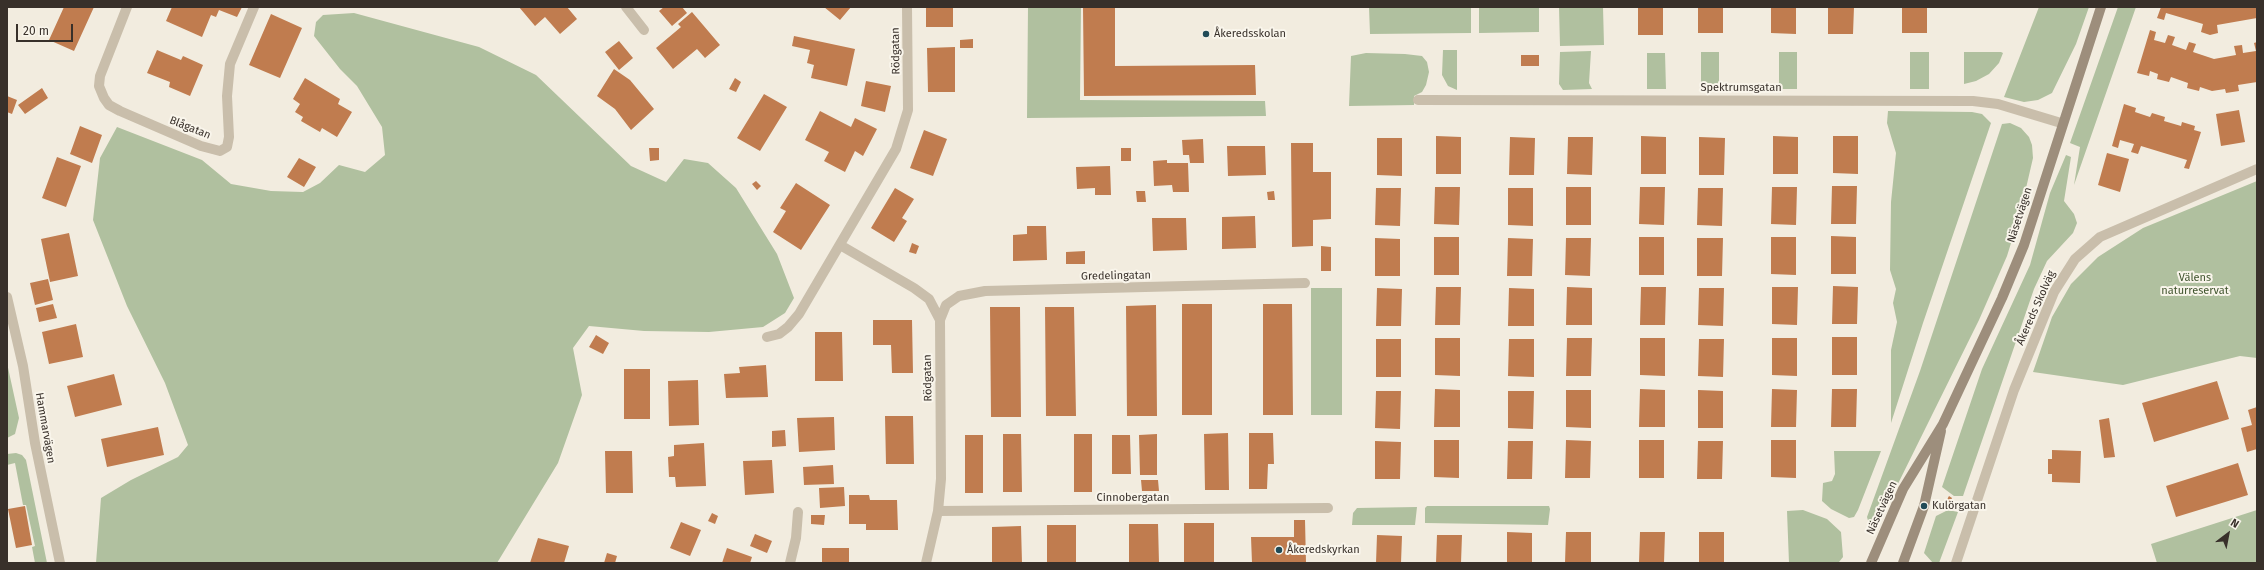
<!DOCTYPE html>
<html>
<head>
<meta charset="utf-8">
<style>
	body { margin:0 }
	#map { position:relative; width:2264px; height:570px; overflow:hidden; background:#f2ecdf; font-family:"Fira Sans",sans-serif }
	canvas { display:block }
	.frame { position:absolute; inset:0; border:8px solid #38302a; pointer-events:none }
	.north { position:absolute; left:2208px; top:514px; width:40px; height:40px; -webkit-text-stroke:3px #f9f5eb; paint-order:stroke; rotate:32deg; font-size:11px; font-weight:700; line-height:16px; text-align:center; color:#38302a }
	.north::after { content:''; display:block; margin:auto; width:14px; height:18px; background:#38302a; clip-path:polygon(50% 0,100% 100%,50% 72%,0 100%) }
	.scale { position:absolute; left:16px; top:24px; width:57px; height:18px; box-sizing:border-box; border:2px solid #38302a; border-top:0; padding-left:5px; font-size:12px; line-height:14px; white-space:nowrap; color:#38302a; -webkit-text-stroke:3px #f9f5eb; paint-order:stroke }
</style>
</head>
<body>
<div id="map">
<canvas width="2264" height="570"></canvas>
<div class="frame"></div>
<div class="north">N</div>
<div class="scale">20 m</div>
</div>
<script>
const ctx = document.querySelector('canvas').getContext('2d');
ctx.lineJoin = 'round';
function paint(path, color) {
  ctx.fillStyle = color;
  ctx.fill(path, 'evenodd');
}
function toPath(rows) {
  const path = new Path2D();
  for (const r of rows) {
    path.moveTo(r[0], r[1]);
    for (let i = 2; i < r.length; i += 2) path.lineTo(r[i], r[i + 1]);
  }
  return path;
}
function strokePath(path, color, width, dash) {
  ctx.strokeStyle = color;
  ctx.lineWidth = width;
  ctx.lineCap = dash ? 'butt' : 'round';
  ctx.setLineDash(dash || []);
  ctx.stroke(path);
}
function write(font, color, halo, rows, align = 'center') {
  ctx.font = font + ' "Fira Sans",sans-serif';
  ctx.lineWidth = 4;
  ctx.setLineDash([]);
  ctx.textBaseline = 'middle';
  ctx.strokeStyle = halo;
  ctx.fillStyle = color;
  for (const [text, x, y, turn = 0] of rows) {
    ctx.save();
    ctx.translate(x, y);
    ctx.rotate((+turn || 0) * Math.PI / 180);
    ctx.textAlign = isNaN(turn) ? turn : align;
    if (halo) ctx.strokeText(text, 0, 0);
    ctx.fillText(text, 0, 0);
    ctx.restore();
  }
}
paint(toPath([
	[1028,7,1081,7,1080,100,1265,101,1266,116,1027,118],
	[1369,7,1471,7,1471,33,1370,34],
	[1479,7,1539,7,1539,32,1479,33],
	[1559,7,1603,7,1604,45,1560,46],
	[2039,7,2089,7,2076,44,2052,93,2038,100,2024,102,2004,97],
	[2118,7,2136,7,2074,185,2080,147,2070,143],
	[354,13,479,47,536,75,631,166,666,182,684,159,708,163,736,188,777,254,794,298,785,313,763,327,709,332,644,331,589,326,573,348,582,395,558,463,497,563,96,563,101,498,131,480,178,457,188,445,165,383,127,306,93,220,100,158,117,127,202,160,231,184,271,191,303,192,320,183,339,165,365,172,385,155,382,127,357,86,340,69,314,36,316,22,323,15],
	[1443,50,1457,50,1457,90,1448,86,1442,75],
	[1591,51,1589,83,1592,89,1563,90,1559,84,1560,52],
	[1701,52,1719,52,1719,89,1701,89],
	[1779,52,1797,52,1797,89,1779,89],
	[1910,52,1929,52,1929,89,1910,89],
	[1964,52,2001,52,2003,53,1999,63,1989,74,1976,81,1964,84],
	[1366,53,1405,54,1422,56,1427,62,1429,72,1426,85,1422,92,1414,96,1414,105,1349,106,1351,56],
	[1647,53,1665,53,1666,89,1647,89],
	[1888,111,1972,112,1982,114,1991,123,1923,323,1891,423,1891,350,1897,322,1893,303,1896,289,1890,270,1891,202,1896,153,1887,123],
	[2010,123,2021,128,2029,137,2032,145,2033,158,2020,214,2007,256,1979,320,1883,514,1877,522,1869,524,1867,517,1920,371,2002,124],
	[2066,155,2071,157,2064,201,2074,214,2077,223,2073,233,2047,261,2034,289,1963,496,1954,496,1942,487,1982,369,2030,265,2050,193],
	[2257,181,2257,358,2240,356,2123,385,2033,372,2052,317,2071,284,2098,257,2143,228],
	[1311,288,1342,288,1342,415,1311,415],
	[7,363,19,418,15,434,7,438],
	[1834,451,1881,451,1858,510,1854,517,1849,518,1831,509,1822,501,1823,483,1832,481,1835,474],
	[16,453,22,455,26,460,47,563,35,563,32,547,35,546,26,505,23,505,15,463,7,465,7,454],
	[1427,506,1549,506,1550,509,1548,525,1425,523,1425,508],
	[1417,507,1415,525,1352,525,1353,513,1357,508],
	[1803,510,1827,519,1841,532,1843,557,1839,562,1789,563,1787,511],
	[1948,510,1958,512,1939,563,1933,563,1924,553,1936,516],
	[2257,510,2257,563,2157,563,2151,544]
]), '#b0c09f');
paint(toPath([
	[64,7,94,7,74,51,49,40],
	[172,7,242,7,237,17,219,10,216,17,211,15,202,37,166,21],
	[519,7,567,7,577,19,560,34,545,17,535,26],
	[664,7,682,7,687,13,672,26,659,11],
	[824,7,851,7,840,20],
	[926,7,953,7,953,27,926,27],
	[1083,7,1115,7,1115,66,1255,65,1256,95,1084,96],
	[1638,7,1663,7,1663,35,1638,35],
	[1698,7,1723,7,1723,33,1698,33],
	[1771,7,1796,7,1796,34,1771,33],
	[1828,7,1854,7,1853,34,1828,34],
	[1902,7,1927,7,1927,33,1902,33],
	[2161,7,2257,7,2257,18,2217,25,2218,33,2210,35,2201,32,2203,24,2166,13,2164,20,2157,18],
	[692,12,720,45,705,58,697,49,673,69,656,48,681,27,678,24],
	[271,14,302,28,280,78,249,65],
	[2150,30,2156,32,2154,40,2165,43,2168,35,2175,37,2172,45,2186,50,2189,42,2196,44,2193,52,2214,59,2236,55,2234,46,2242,45,2243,53,2256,51,2254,43,2257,42,2257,82,2238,85,2239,91,2226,93,2225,89,2212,91,2200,87,2199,91,2187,88,2188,83,2171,77,2169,82,2157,79,2158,74,2150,71,2149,76,2137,73],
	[794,36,855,49,847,86,811,78,814,65,807,63,810,50,792,46],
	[973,39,973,48,960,48,960,40],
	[619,41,633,58,619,70,605,52],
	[955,47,955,92,928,92,927,48],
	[157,50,181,60,183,56,203,65,190,96,169,87,170,82,147,73],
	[1521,55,1539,55,1539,66,1521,66],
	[614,69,630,80,654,109,631,130,615,109,597,96],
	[305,78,340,99,338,104,352,112,337,137,322,128,320,132,301,121,303,117,295,112,300,104,293,99],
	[735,78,741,82,736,92,729,89],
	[866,81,891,86,885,112,861,106],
	[42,88,48,98,25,114,18,105],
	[764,94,787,107,760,151,737,138],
	[7,96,17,100,12,114,7,112],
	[2124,104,2136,108,2135,112,2150,117,2152,113,2165,117,2164,121,2181,126,2182,122,2195,126,2194,130,2201,132,2189,169,2184,168,2187,160,2141,146,2138,154,2131,152,2134,144,2120,140,2118,148,2112,146],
	[2239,110,2245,142,2221,146,2216,114],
	[820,111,851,127,855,118,877,129,863,156,855,151,845,172,824,161,829,152,805,140],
	[80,126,102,135,92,163,70,154],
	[924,130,947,139,933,176,910,168],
	[1436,136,1461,137,1461,174,1436,174],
	[1641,136,1666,137,1666,174,1641,174],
	[1773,136,1798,137,1798,174,1773,174],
	[1833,136,1858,136,1858,174,1833,173],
	[1510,137,1535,138,1534,175,1509,175],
	[1568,137,1593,137,1592,175,1567,174],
	[1699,137,1725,138,1724,175,1699,175],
	[1377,138,1402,138,1402,176,1377,175],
	[1203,139,1204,163,1190,163,1189,155,1183,155,1182,140],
	[1291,143,1313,143,1313,172,1331,172,1331,219,1313,220,1313,246,1292,247],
	[1227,146,1265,146,1266,175,1228,176],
	[649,148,659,148,659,160,650,161],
	[1121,148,1131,148,1131,161,1121,161],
	[2107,153,2129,159,2120,192,2098,185],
	[57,157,81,166,66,207,42,198],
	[299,158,316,167,304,187,287,177],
	[1167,160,1167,163,1188,163,1189,192,1173,192,1172,185,1154,186,1153,161],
	[1110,166,1111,195,1095,195,1095,188,1077,189,1076,167],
	[756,181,761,186,757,190,752,184],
	[796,183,830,205,801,250,773,232,786,211,780,208],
	[1832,186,1857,186,1856,224,1831,224],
	[1435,187,1460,187,1459,225,1434,224],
	[1566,187,1591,187,1591,225,1566,225],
	[1640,187,1665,187,1664,225,1639,224],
	[1772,187,1797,187,1796,225,1771,224],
	[895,188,914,199,902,218,907,221,894,242,871,228],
	[1376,188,1401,188,1400,226,1375,225],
	[1508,188,1533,188,1533,226,1508,225],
	[1698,188,1723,188,1722,226,1697,225],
	[1136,191,1145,191,1146,202,1137,202],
	[1274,191,1275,200,1268,200,1267,192],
	[1255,216,1256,248,1222,249,1222,217],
	[1152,218,1186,218,1187,250,1153,251],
	[1027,226,1046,226,1047,260,1013,261,1013,235,1027,234],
	[69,233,78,276,50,282,41,239],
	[1831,236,1856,237,1856,274,1831,274],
	[1434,237,1459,237,1459,275,1434,275],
	[1639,237,1664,237,1664,275,1639,275],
	[1771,237,1796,237,1796,275,1771,274],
	[1375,238,1400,239,1400,276,1375,276],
	[1508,238,1533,239,1532,276,1507,276],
	[1566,238,1591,238,1590,276,1565,275],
	[1697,238,1723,238,1722,276,1697,276],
	[912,243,919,246,916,254,909,252],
	[1321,246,1331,247,1331,271,1321,271],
	[1085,251,1085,264,1066,264,1066,252],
	[48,279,53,300,35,305,30,283],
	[1833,286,1858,287,1857,324,1832,324],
	[1436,287,1461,287,1460,325,1435,325],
	[1567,287,1592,288,1592,325,1566,325],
	[1641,287,1666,287,1665,325,1640,325],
	[1772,287,1798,287,1797,325,1772,324],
	[1377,288,1402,289,1401,326,1376,326],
	[1509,288,1534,289,1534,326,1508,326],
	[1699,288,1724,288,1723,326,1698,325],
	[53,304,57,318,39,322,36,308],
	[1182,304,1212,304,1212,415,1182,415],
	[1263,304,1292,304,1293,415,1263,415],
	[1156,305,1157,416,1127,416,1126,306],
	[990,307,1020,307,1021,417,991,417],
	[1045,307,1074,307,1076,416,1046,416],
	[873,320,912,320,913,373,892,373,891,345,873,345],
	[76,324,83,357,49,364,42,332],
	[815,332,842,332,843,381,815,381],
	[596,335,609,343,603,354,589,347],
	[1832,337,1857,337,1857,375,1832,375],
	[1435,338,1460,338,1460,376,1435,375],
	[1567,338,1592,338,1591,376,1566,376],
	[1640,338,1665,338,1665,376,1640,375],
	[1772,338,1797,338,1797,376,1772,375],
	[1376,339,1401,339,1401,377,1376,377],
	[1509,339,1534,339,1534,377,1508,376],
	[1699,339,1724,339,1723,377,1698,376],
	[766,365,768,397,726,398,724,374,740,373,739,367],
	[624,369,650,369,650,419,624,419],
	[114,374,122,405,75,417,67,386],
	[698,380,699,425,669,426,668,381],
	[2217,381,2229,419,2154,442,2142,403],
	[1435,389,1460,390,1460,427,1434,427],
	[1640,389,1665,390,1665,427,1639,427],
	[1772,389,1797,390,1796,427,1771,427],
	[1832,389,1857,389,1856,427,1831,427],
	[1566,390,1591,390,1591,428,1566,427],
	[1698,390,1723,391,1723,428,1698,428],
	[1376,391,1401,391,1400,429,1375,428],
	[1508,391,1534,391,1533,429,1508,428],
	[2257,407,2257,449,2247,452,2241,428,2252,425,2248,410],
	[885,416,913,416,914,464,886,464],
	[834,417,835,450,799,452,797,418],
	[2109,418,2115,457,2104,458,2099,420],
	[158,427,164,455,107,467,101,439],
	[785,430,786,446,772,447,772,431],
	[1228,433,1229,490,1205,490,1204,434],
	[1249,433,1273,433,1274,464,1268,464,1267,489,1249,489],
	[1003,434,1021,434,1022,492,1003,492],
	[1074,434,1092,434,1092,492,1074,492],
	[1157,434,1157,475,1140,475,1139,435],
	[965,435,983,435,983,493,965,493],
	[1112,435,1130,435,1131,474,1112,474],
	[1434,440,1459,440,1459,478,1434,477],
	[1566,440,1591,441,1590,478,1565,478],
	[1639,440,1664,440,1664,478,1639,478],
	[1771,440,1796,440,1796,478,1771,477],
	[1375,441,1401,442,1400,479,1375,479],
	[1508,441,1533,441,1532,479,1507,479],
	[1698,441,1723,441,1722,479,1697,479],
	[704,443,706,486,676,487,675,477,669,477,668,457,674,456,674,445],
	[2052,450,2081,451,2080,483,2052,482,2052,474,2048,474,2048,459,2052,459],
	[605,451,632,451,633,493,606,493],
	[772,460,774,493,745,495,743,461],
	[2238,463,2248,495,2176,517,2166,486],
	[833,465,834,484,804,485,803,467],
	[1141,480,1158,480,1159,491,1142,491],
	[844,487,845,506,820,508,819,488],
	[849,495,869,495,870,500,897,500,898,530,866,530,866,524,849,524],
	[1949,496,1952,498,1948,507,1944,505],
	[25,506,32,545,16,548,8,509],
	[712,513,718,516,715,524,708,521],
	[811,515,825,515,824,525,811,524],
	[1294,520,1305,520,1306,563,1252,563,1251,537,1294,537],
	[681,522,701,530,690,556,670,548],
	[1184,523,1214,523,1214,563,1184,563],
	[1129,524,1158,524,1159,563,1129,563],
	[1047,525,1076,525,1076,563,1047,563],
	[1021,526,1022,563,992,563,992,527],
	[1507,532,1532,533,1532,563,1507,563],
	[1566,532,1591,532,1591,563,1565,563],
	[1640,532,1665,532,1664,563,1639,563],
	[1699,532,1724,532,1724,563,1699,563],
	[755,534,772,541,767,553,750,546],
	[1377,535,1402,536,1401,563,1376,563],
	[1437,535,1462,535,1461,563,1436,563],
	[538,538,569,546,564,563,530,563],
	[727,548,752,557,750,563,722,563],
	[822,548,849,548,849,563,822,563],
	[607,553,617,556,615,563,604,563]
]), '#c07c4f');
strokePath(toPath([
	[127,7,100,76,99,86,104,98,109,105,120,111,201,146,220,151,227,147,229,137,227,96,230,64,254,7],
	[626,7,644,30],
	[1418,100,1973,101,1998,104,2061,123],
	[840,245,914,288,929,299,940,320,941,479,938,511,926,563],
	[7,297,23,366,35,443,60,563],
	[940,320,946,305,959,296,985,291,1305,283],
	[767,337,779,334,788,327,799,314,896,149,908,110,907,7],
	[938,511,1328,508],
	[790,563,796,538,798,512],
	[1956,563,2014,390,2054,292,2075,259,2100,237,2257,169]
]), '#c9beab', 10);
strokePath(toPath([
	[1871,563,1903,489,1943,424,2002,298,2024,245,2101,7],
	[1903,563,1924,506,1941,431]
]), '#9d8e7c', 10);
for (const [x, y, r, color] of [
	[1206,34,4,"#214b57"],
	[1924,506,4,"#214b57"],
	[1279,550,4,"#214b57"]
]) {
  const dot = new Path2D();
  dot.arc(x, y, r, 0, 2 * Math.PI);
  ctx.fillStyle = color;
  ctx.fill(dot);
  strokePath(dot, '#f9f5eb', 1.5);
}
write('11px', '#38302a', '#f9f5eb', [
	["Åkeredsskolan",1214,34],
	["Kulörgatan",1932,506],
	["Åkeredskyrkan",1287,550]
], 'left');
write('11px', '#38302a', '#f9f5eb', [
	["Rödgatan",896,51,-91],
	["Spektrumsgatan",1741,88],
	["Blågatan",190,128,22],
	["Näsetvägen",2020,215,-72],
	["Gredelingatan",1116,276,-1],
	["Åkereds Skolväg",2036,308,-66],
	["Rödgatan",928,378,-91],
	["Hammarvägen",45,428,80],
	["Cinnobergatan",1133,498],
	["Näsetvägen",1882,508,-65]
]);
write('11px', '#41552f', '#f9f5eb', [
	["Välens",2195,278],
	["naturreservat",2195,291]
]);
</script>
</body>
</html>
